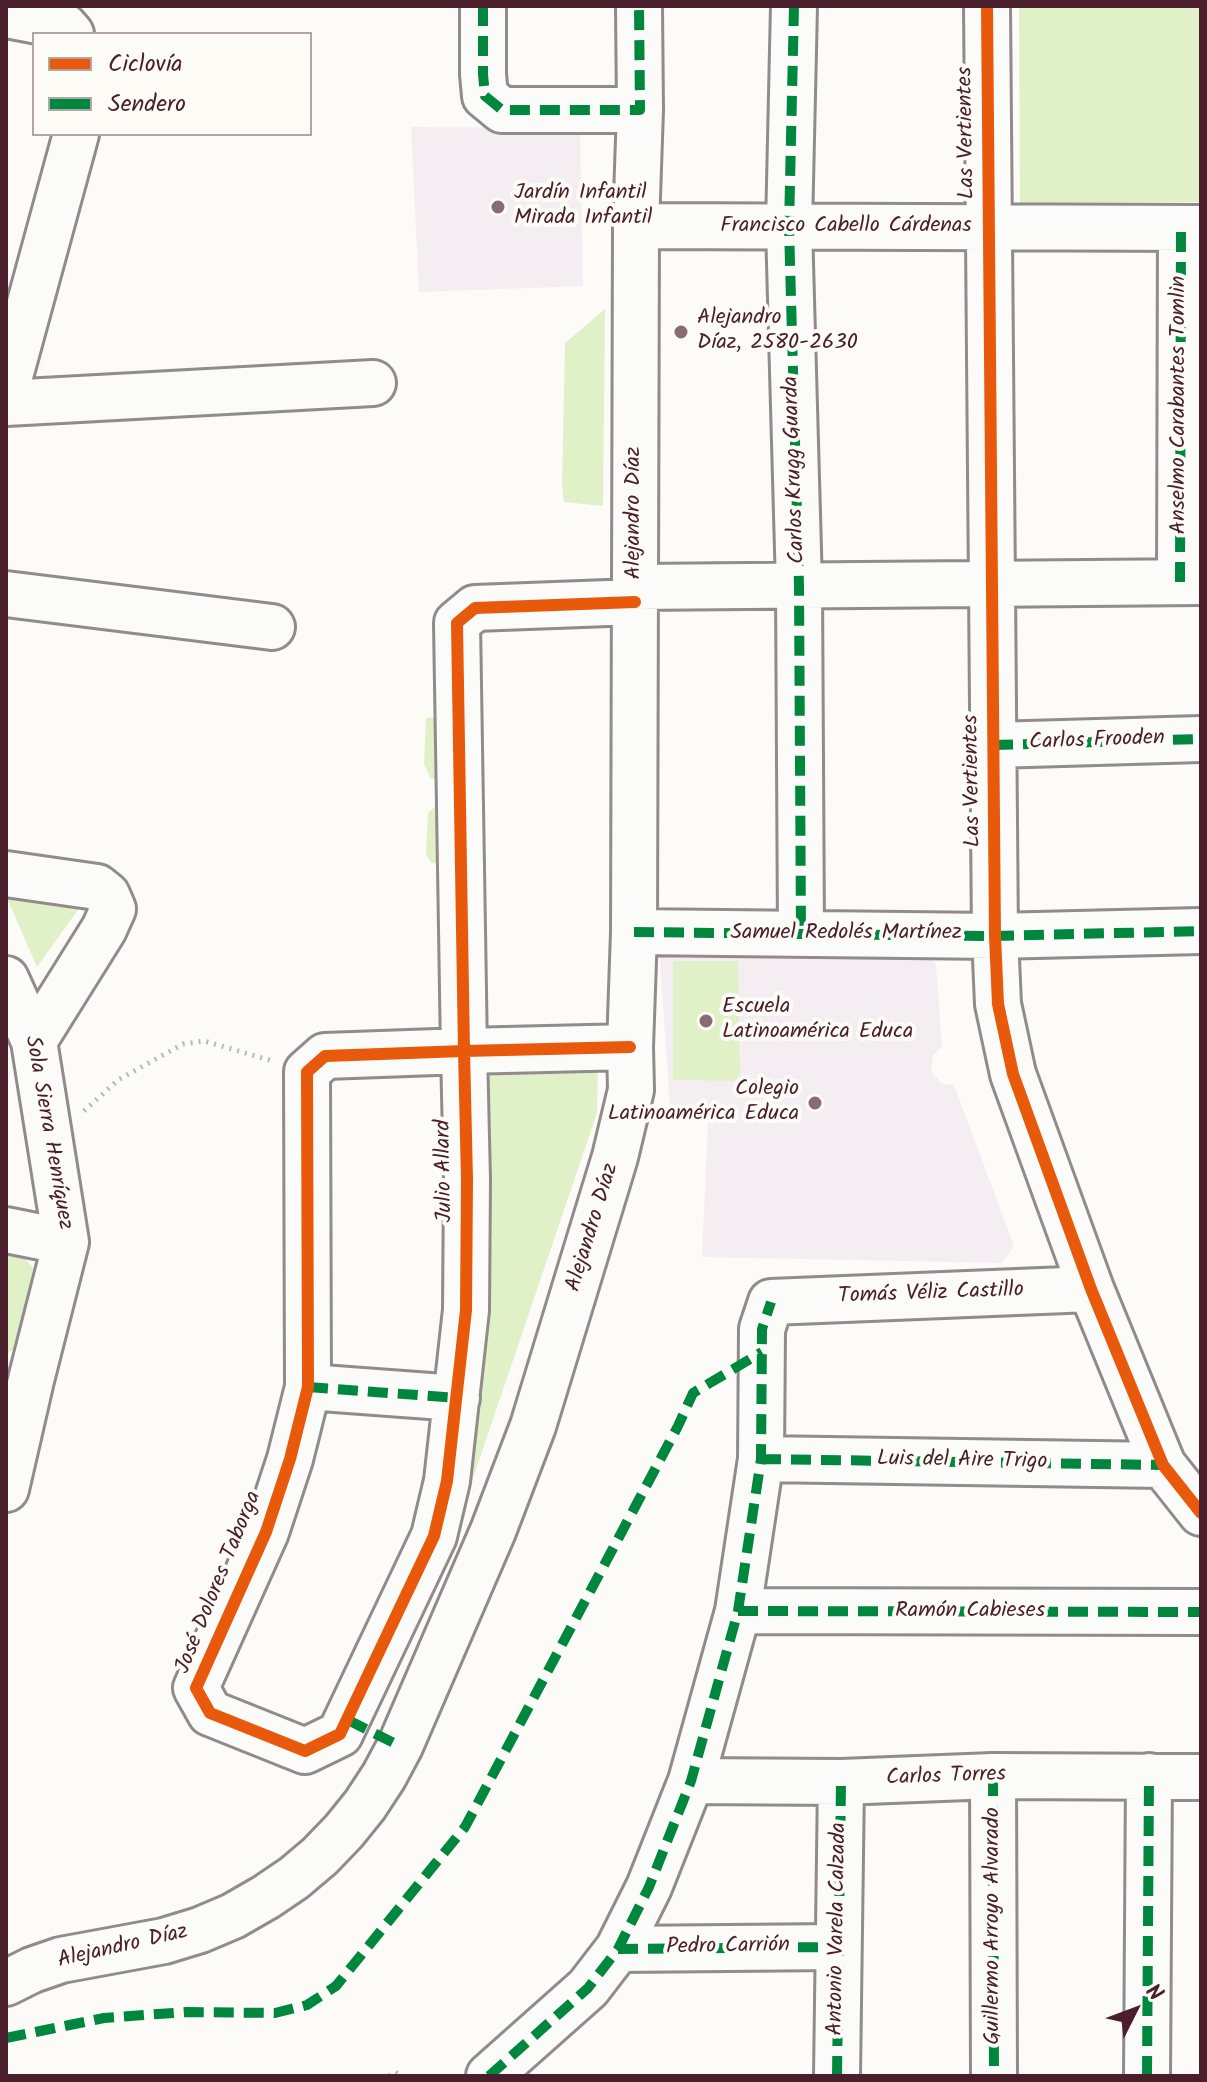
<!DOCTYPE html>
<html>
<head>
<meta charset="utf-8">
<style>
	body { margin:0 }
	#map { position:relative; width:1207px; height:2082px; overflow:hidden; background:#fcfbf8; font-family:Kalam,sans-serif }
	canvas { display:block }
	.frame { position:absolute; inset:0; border:8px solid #4a1f2b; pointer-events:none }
	.legend { position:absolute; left:32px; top:32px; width:280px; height:104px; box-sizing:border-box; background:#fdfcf7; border:2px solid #b5a4a5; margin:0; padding:10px 14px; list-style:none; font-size:24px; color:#4a1f2b }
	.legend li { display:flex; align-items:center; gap:16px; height:40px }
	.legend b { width:40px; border:2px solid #b5a4a5 }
	.north { position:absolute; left:1095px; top:1970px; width:80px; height:80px; -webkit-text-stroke:6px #fdfcf7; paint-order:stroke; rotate:48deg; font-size:22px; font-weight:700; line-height:32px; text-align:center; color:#4a1f2b }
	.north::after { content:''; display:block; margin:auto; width:28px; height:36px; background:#4a1f2b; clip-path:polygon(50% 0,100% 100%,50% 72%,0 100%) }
</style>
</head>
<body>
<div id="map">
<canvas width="1207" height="2082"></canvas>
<div class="frame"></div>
<ul class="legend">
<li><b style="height:10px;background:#e8590c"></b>Ciclovía</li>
<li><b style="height:10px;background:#00873e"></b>Sendero</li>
</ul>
<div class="north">N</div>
</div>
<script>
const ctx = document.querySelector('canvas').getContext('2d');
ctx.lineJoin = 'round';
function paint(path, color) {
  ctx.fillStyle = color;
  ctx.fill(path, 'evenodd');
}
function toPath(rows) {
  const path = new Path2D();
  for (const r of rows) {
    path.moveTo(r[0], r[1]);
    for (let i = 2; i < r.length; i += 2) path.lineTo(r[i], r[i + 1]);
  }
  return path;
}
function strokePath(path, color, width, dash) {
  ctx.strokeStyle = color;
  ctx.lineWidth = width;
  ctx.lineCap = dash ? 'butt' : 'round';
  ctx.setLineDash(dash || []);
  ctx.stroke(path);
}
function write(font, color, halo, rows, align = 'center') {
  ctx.font = font + ' Kalam,sans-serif';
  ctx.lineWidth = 8;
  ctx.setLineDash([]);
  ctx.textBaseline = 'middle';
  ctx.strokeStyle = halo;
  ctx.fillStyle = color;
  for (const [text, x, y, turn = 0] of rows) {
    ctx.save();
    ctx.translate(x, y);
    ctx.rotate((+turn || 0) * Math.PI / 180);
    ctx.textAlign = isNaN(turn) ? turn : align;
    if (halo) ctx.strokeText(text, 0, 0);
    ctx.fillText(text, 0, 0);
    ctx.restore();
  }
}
paint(toPath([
	[411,127,580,128,583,286,419,292],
	[659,946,924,949,936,964,942,1047,933,1055,931,1072,943,1084,954,1085,1014,1246,1002,1263,702,1257,708,1122,671,1123]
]), '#f4eef2');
paint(toPath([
	[1019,6,1199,6,1200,202,1020,203],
	[605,309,603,506,564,502,562,486,565,343],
	[453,716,452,780,431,779,424,764,426,718],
	[439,803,452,864,431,863,426,854,428,813],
	[6,896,82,904,37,967],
	[673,961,738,961,740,1081,673,1080],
	[479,1063,598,1066,597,1113,471,1484,383,1702,377,1694,457,1511],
	[6,1254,24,1257,33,1268,19,1345,7,1354]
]), '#e0f1c8');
const minor = toPath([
	[483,6,483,74,485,96,502,110,640,110],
	[794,6,789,227,799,586,801,934],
	[987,6,995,936,998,1004,1013,1074,1091,1289,1163,1465,1201,1513],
	[6,15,64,26,71,34],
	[636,226,1201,228],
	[6,391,76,134],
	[6,403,373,383],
	[1180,582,1181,228],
	[635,587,1201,582],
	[6,594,272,627],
	[993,745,1201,739],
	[6,874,97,887,107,895,113,909,104,929,34,1041],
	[634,932,995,936,1201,931],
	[6,979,34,1041,66,1242,31,1380,6,1489],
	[630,1047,464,1051,325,1056,307,1072,308,1387,290,1459,266,1532,196,1688,210,1713,305,1751,340,1734,434,1536,447,1481,466,1310,467,1180,464,1051,457,623,475,608,635,602],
	[6,1230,66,1242],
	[308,1387,457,1398],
	[761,1459,1163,1465],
	[738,1611,1201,1612],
	[993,1776,994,2076],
	[691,1781,841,1782,993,1776,1201,1777],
	[618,1949,838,1947],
	[6,1983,32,1970,61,1960,164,1941,200,1930,233,1916,266,1897,294,1878,320,1856,344,1831,365,1805,384,1776,400,1746,493,1531,533,1426,615,1157,631,1090,630,1047,634,932,636,226,640,110,639,6],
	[489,2076,588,1988,618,1949,649,1887,691,1781,738,1611,761,1459,762,1329,771,1302,1091,1289],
	[837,2076,841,1782],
	[1147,2076,1149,1776]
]);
strokePath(minor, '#928a8b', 50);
strokePath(toPath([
	[84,1111,118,1080,183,1044,204,1041,273,1061],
	[389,2076,395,2072,401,2076]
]), '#bbb6b6', 5, [2, 6]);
strokePath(minor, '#fbfbf9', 44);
strokePath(toPath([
	[483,6,483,74,485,96,502,110,640,110,639,6],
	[794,6,789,227,799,586,801,934],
	[1180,582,1181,228],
	[993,745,1201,739],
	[634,932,995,936,1201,931],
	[308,1387,457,1398],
	[761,1459,1163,1465],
	[738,1611,1201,1612],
	[348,1720,400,1746],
	[993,1776,994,2076],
	[618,1949,838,1947],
	[6,2038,104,2018,186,2012,275,2013,307,2005,336,1986,465,1827,678,1426,693,1393,762,1352],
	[489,2076,588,1988,618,1949,649,1887,691,1781,738,1611,761,1459,762,1329,771,1302],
	[837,2076,841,1782],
	[1147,2076,1149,1776]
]), '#00873e', 10, [20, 10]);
strokePath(toPath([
	[987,6,995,936,998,1004,1013,1074,1091,1289,1163,1465,1201,1513],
	[630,1047,464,1051,325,1056,307,1072,308,1387,290,1459,266,1532,196,1688,210,1713,305,1751,340,1734,434,1536,447,1481,466,1310,467,1180,464,1051,457,623,475,608,635,602]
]), '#e8590c', 12);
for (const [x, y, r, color] of [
	[498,207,8,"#886c73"],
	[681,332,8,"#886c73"],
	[706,1021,8,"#886c73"],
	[815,1103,8,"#886c73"]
]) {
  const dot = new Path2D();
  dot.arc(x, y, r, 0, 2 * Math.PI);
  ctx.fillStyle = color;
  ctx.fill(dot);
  strokePath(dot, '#fdfcf7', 3);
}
write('22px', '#4a1f2b', '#fdfcf7', [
	["Las Vertientes",968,133,-91],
	["Francisco Cabello Cárdenas",846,227],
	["Anselmo Carabantes Tomlin",1180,405,-90],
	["Carlos Krugg Guarda",796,470,-92],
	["Alejandro Díaz",635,513,-90],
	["Carlos Frooden",1097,742,-2],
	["Las Vertientes",974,781,-91],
	["Samuel Redolés Martínez",846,934],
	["Sola Sierra Henríquez",47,1133,80],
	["Julio Allard",446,1171,-91],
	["Alejandro Díaz",594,1228,-73],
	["Tomás Véliz Castillo",931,1295,-2],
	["Luis del Aire Trigo",962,1462,1],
	["José Dolores Taborga",220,1583,-68],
	["Ramón Cabieses",970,1612],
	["Carlos Torres",946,1778,-2],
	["Guillermo Arroyo Alvarado",994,1926,-90],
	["Antonio Varela Calzada",839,1929,-89],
	["Alejandro Díaz",123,1948,-13],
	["Pedro Carrión",728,1948,-1]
]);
write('22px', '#4a1f2b', '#fdfcf7', [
	["Jardín Infantil",514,194],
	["Mirada Infantil",514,219],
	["Alejandro",697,319],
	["Díaz, 2580-2630",697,344],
	["Escuela",722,1008],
	["Latinoamérica Educa",722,1033],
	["Colegio",799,1090,"right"],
	["Latinoamérica Educa",799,1115,"right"]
], 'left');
</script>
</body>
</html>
